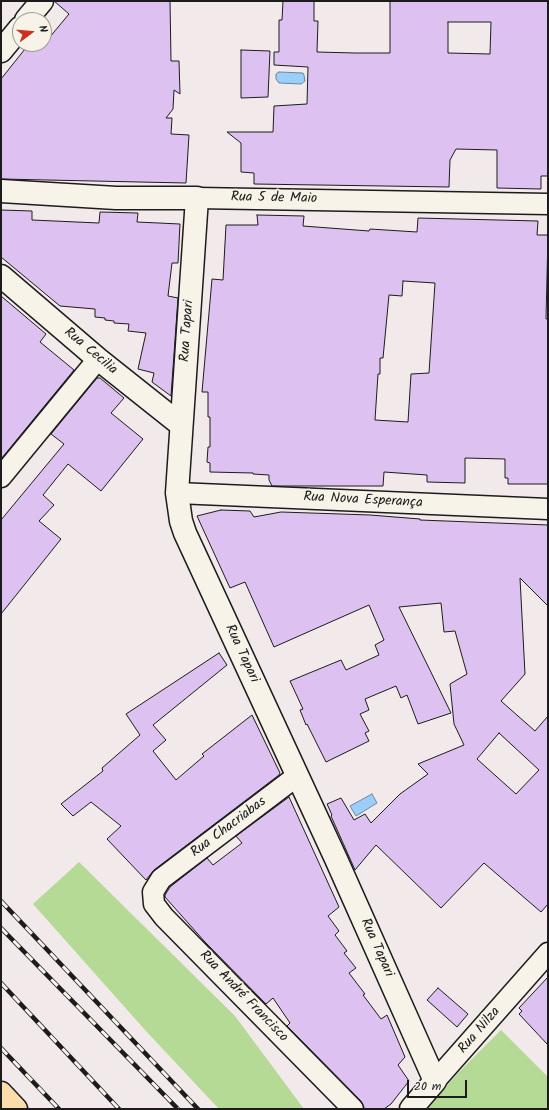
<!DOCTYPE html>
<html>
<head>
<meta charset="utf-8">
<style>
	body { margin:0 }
	#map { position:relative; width:549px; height:1110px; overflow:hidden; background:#f2e9ea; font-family:Kalam,sans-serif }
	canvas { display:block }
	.frame { position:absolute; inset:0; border:2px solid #1c1c1c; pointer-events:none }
	.north { position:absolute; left:12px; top:12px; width:40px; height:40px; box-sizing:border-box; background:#f7f3e8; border:1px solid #9f9d96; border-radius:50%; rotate:74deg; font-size:11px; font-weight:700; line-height:16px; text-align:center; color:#1c1c1c }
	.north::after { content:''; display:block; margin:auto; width:14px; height:18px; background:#c8321e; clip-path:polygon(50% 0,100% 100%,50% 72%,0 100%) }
	.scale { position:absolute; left:407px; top:1080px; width:60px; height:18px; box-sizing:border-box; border:2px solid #1c1c1c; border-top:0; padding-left:5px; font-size:12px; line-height:14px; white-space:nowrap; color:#1c1c1c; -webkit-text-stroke:3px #f7f3e8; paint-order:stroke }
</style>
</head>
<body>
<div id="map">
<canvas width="549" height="1110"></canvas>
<div class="frame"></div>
<div class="north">N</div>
<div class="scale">20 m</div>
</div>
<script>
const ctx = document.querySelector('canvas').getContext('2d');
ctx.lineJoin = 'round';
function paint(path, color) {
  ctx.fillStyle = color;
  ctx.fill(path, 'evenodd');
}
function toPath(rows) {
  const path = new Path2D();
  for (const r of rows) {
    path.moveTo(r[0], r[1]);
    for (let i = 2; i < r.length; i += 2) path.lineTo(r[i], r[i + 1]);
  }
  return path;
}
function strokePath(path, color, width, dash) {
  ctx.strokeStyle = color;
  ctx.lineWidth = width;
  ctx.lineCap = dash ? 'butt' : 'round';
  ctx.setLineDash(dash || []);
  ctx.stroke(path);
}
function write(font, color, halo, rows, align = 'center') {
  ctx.font = font + ' Kalam,sans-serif';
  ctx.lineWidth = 3.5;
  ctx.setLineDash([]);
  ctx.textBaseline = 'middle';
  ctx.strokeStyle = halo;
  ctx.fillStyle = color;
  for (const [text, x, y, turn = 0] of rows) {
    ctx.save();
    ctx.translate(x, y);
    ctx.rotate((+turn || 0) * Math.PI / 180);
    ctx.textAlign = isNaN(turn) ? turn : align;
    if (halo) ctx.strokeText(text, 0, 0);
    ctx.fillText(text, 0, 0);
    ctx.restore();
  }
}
paint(toPath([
	[79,862,235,1016,304,1109,219,1109,145,1030,33,904],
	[501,1030,548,1077,548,1109,426,1109,457,1074]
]), '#b5da96');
const water = toPath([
	[279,72,303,73,304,75,305,81,301,84,279,83,276,79,276,74,279,72],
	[372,794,377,803,356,816,350,806,372,794]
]);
paint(water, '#9bcff9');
strokePath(water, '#6887a1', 1);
const building = toPath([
	[54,1,170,1,171,61,179,61,180,94,174,90,173,109,166,118,172,118,171,134,189,135,186,183,1,179,1,79,29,44,44,44,69,14,54,1],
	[283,1,314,1,314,21,318,21,317,52,355,53,390,53,390,1,548,1,548,176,541,176,541,189,497,188,497,150,456,149,450,160,449,187,254,184,254,173,241,172,241,143,227,132,273,132,274,106,307,104,308,67,274,65,274,52,279,52,279,20,282,20,283,1],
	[448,22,491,22,490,54,448,53,448,22],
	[241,50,270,51,268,97,241,98,241,50],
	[1,210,32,211,32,220,99,223,100,212,138,213,137,222,180,224,178,263,172,263,168,296,178,298,171,396,152,382,154,373,138,369,146,333,128,331,129,324,114,323,114,321,105,320,105,318,95,317,95,309,60,306,1,257,1,210],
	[257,215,304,216,303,226,369,231,370,229,417,232,418,218,538,221,537,235,548,235,546,319,548,319,548,484,508,484,508,478,505,478,505,459,465,458,465,483,427,482,427,475,384,472,383,486,272,486,269,480,269,475,253,474,253,473,210,472,210,463,207,462,208,447,210,447,210,417,208,417,208,392,202,392,212,279,223,280,226,225,258,225,257,215],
	[403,281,435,283,429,373,411,374,408,422,375,420,378,374,380,374,380,358,383,358,389,295,402,296,403,281],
	[1,296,46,334,40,342,74,370,1,459,1,296],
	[97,378,100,378,124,398,111,413,143,439,101,491,68,464,43,495,54,505,39,521,61,539,1,614,1,520,64,444,51,434,97,378],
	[221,510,250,511,254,517,281,512,370,515,420,519,420,520,548,525,548,606,520,578,525,674,501,701,535,731,548,716,548,904,541,912,484,863,441,908,376,845,355,870,331,816,332,815,327,804,341,798,354,820,365,814,371,823,400,794,428,774,418,764,464,745,454,724,450,684,467,674,455,631,444,632,441,603,399,607,451,713,418,724,407,695,401,698,396,686,365,699,369,710,360,714,369,731,365,733,369,741,326,762,307,724,306,725,300,710,303,709,290,681,341,660,346,670,379,655,375,645,384,640,369,605,274,647,245,582,230,588,197,516,221,510],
	[499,733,539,770,516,794,477,759,499,733],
	[219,653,227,665,153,725,166,740,153,751,176,780,204,756,202,754,252,715,280,773,279,775,154,870,146,880,107,839,121,826,91,802,73,816,61,804,103,771,102,768,140,735,126,714,219,653],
	[289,797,339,907,328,916,339,931,335,935,347,951,344,953,356,968,349,973,365,994,363,995,381,1019,387,1015,405,1057,398,1065,409,1081,391,1104,384,1109,364,1109,361,1101,287,1026,290,1023,273,998,266,1004,205,942,165,897,165,895,170,887,207,858,213,865,242,843,236,836,289,797],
	[548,977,548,1045,519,1014,522,1011,519,1008,548,977],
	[438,988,468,1014,457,1027,427,1000,438,988]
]);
paint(building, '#ddc1f0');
strokePath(building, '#1c1c1c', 1);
const minor = toPath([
	[197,198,548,204],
	[1,477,98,359],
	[177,493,548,509],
	[297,776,161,879,153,892,154,904,164,917,353,1109],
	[435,1081,548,953]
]);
const tertiary = toPath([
	[26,20,42,1],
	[1,51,20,28],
	[1,191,116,198,197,198,177,493,181,521,185,533,336,859,435,1081,411,1109],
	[1,276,98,359,181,425]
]);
const trunk = toPath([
	[1,1093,16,1109]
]);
strokePath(minor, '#1c1c1c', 23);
strokePath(tertiary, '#1c1c1c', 25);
strokePath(trunk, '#1c1c1c', 25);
strokePath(minor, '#f7f3e8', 20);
strokePath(tertiary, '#f7f3e8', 22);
strokePath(trunk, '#faddab', 22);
const rail = toPath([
	[1,901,198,1109],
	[1,928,178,1109],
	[1,983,119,1109],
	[1,1048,59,1109]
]);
strokePath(rail, '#1c1c1c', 4.5);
strokePath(rail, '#f7f3e8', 3, [9]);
write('14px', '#1c1c1c', '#f7f3e8', [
	["Rua 5 de Maio",274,199,1],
	["Rua Tapari",188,331,-86],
	["Rua Cecilia",90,352,40],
	["Rua Nova Esperança",363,501,3],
	["Rua Tapari",241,654,65],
	["Rua Chacriabas",229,828,-37],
	["Rua Tapari",376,948,66],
	["Rua André Francisco",243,997,46],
	["Rua Nilza",480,1031,-49]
]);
</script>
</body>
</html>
